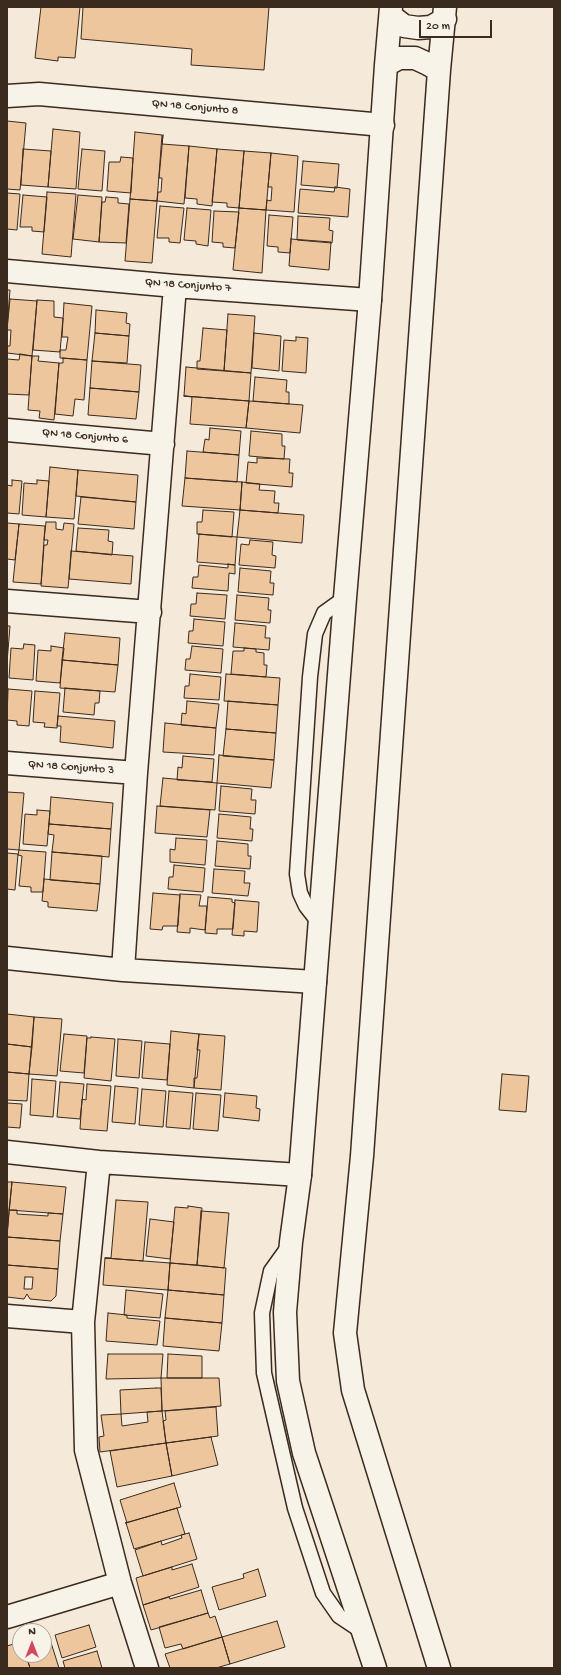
<!DOCTYPE html>
<html>
<head>
<meta charset="utf-8">
<style>
	body { margin:0 }
	#map { position:relative; width:561px; height:1675px; overflow:hidden; background:#f5ead9; font-family:"Gochi Hand",sans-serif }
	canvas { display:block }
	.frame { position:absolute; inset:0; border:8px solid #3b2a1e; pointer-events:none }
	.north { position:absolute; left:12px; top:1623px; width:40px; height:40px; box-sizing:border-box; background:#f7f3e8; border:1px solid #aca397; border-radius:50%; rotate:0deg; font-size:11px; font-weight:700; line-height:16px; text-align:center; color:#3b2a1e }
	.north::after { content:''; display:block; margin:auto; width:14px; height:18px; background:#d1495b; clip-path:polygon(50% 0,100% 100%,50% 72%,0 100%) }
	.scale { position:absolute; left:419px; top:20px; width:73px; height:18px; box-sizing:border-box; border:2px solid #3b2a1e; border-top:0; padding-left:5px; font-size:12px; line-height:14px; white-space:nowrap; color:#3b2a1e; -webkit-text-stroke:3px #f7f3e8; paint-order:stroke }
</style>
</head>
<body>
<div id="map">
<canvas width="561" height="1675"></canvas>
<div class="frame"></div>
<div class="north">N</div>
<div class="scale">20 m</div>
</div>
<script>
const ctx = document.querySelector('canvas').getContext('2d');
ctx.lineJoin = 'round';
function paint(path, color) {
  ctx.fillStyle = color;
  ctx.fill(path, 'evenodd');
}
function toPath(rows) {
  const path = new Path2D();
  for (const r of rows) {
    path.moveTo(r[0], r[1]);
    for (let i = 2; i < r.length; i += 2) path.lineTo(r[i], r[i + 1]);
  }
  return path;
}
function strokePath(path, color, width, dash) {
  ctx.strokeStyle = color;
  ctx.lineWidth = width;
  ctx.lineCap = dash ? 'butt' : 'round';
  ctx.setLineDash(dash || []);
  ctx.stroke(path);
}
function write(font, color, halo, rows, align = 'center') {
  ctx.font = font + ' "Gochi Hand",sans-serif';
  ctx.lineWidth = 3;
  ctx.setLineDash([]);
  ctx.textBaseline = 'middle';
  ctx.strokeStyle = halo;
  ctx.fillStyle = color;
  for (const [text, x, y, turn = 0] of rows) {
    ctx.save();
    ctx.translate(x, y);
    ctx.rotate((+turn || 0) * Math.PI / 180);
    ctx.textAlign = isNaN(turn) ? turn : align;
    if (halo) ctx.strokeText(text, 0, 0);
    ctx.fillText(text, 0, 0);
    ctx.restore();
  }
}
const building = toPath([
	[41,7,80,7,75,58,58,57,58,61,35,58,41,7],
	[83,7,269,7,264,70,191,65,192,49,81,39,83,7],
	[7,121,26,123,20,190,7,189,7,121],
	[53,129,80,132,76,189,48,187,53,129],
	[135,132,162,135,157,201,130,199,135,132],
	[163,135,162,144,189,146,184,204,157,201,158,192,161,192,162,178,159,178,163,135],
	[189,146,217,149,212,206,197,204,197,199,185,198,189,146],
	[23,149,51,151,48,187,21,185,23,149],
	[82,149,105,151,102,191,78,189,82,149],
	[217,149,244,151,239,208,227,207,227,203,212,202,217,149],
	[244,151,271,153,266,210,239,208,244,151],
	[271,153,298,156,294,212,266,210,267,200,271,201,272,187,268,187,271,153],
	[121,157,133,158,131,193,107,191,109,162,120,162,121,157],
	[303,161,339,164,337,188,301,185,303,161],
	[335,187,350,189,348,217,298,213,300,189,334,192,335,187],
	[47,192,76,194,71,257,42,254,47,192],
	[7,193,20,194,17,230,7,229,7,193],
	[23,195,47,197,44,232,32,231,32,227,20,227,23,195],
	[78,195,102,197,99,242,73,239,78,195],
	[106,197,118,198,118,203,129,204,126,243,99,242,102,202,105,202,106,197],
	[130,199,157,201,152,263,125,261,130,199],
	[160,206,184,208,180,243,169,242,169,238,157,238,160,206],
	[187,208,211,210,208,246,196,244,196,241,184,240,187,208],
	[239,208,266,210,262,273,233,270,239,208],
	[214,211,239,212,235,248,223,247,223,243,212,242,214,211],
	[269,215,293,217,290,253,278,252,278,247,267,246,269,215],
	[298,216,330,218,329,230,333,231,332,243,297,240,298,216],
	[291,239,331,242,329,270,289,266,291,239],
	[7,290,10,290,7,328,7,290],
	[10,299,37,301,32,356,7,353,7,346,10,346,11,330,7,330,10,299],
	[37,300,54,301,54,317,63,318,60,352,33,350,37,300],
	[64,303,92,306,87,360,60,358,60,350,66,350,68,337,62,337,64,303],
	[96,310,127,313,126,323,130,324,129,336,95,333,96,310],
	[228,314,255,316,251,373,224,371,228,314],
	[203,328,227,330,224,371,197,369,197,361,200,361,203,328],
	[95,333,129,336,127,363,92,361,95,333],
	[254,333,281,336,279,371,252,368,254,333],
	[296,337,308,338,306,373,282,371,284,340,296,341,296,337],
	[20,354,32,356,29,395,7,394,7,359,19,360,20,354],
	[32,356,39,356,38,361,59,363,54,420,39,418,40,411,28,410,32,356],
	[63,358,87,360,84,400,75,399,73,416,55,414,59,363,63,363,63,358],
	[92,361,141,365,139,392,90,388,92,361],
	[186,367,251,373,249,401,184,396,186,367],
	[255,377,287,380,286,392,289,392,289,404,253,401,255,377],
	[90,388,139,392,136,419,88,415,90,388],
	[184,396,249,401,246,428,190,424,192,397,184,396],
	[249,401,303,405,300,433,246,428,249,401],
	[210,428,241,431,239,455,203,452,205,439,209,440,210,428],
	[251,431,282,434,282,446,285,446,284,459,249,456,251,431],
	[187,451,239,455,237,482,185,478,187,451],
	[257,458,290,459,289,473,293,473,292,487,246,483,248,462,257,463,257,458],
	[50,467,78,470,74,519,46,517,50,467],
	[78,470,138,475,136,502,76,496,78,470],
	[185,478,242,482,240,510,182,506,185,478],
	[12,480,22,481,19,514,7,513,7,485,12,486,12,480],
	[37,480,49,481,46,517,22,515,24,483,37,484,37,480],
	[242,482,260,484,259,490,275,491,274,503,279,503,278,513,240,510,242,482],
	[81,497,136,502,134,529,78,524,81,497],
	[203,510,234,512,232,537,197,534,197,522,202,522,203,510],
	[240,510,304,515,302,543,237,537,240,510],
	[46,522,56,522,56,529,63,530,64,523,74,524,68,588,41,586,44,545,47,545,48,540,44,540,46,522],
	[7,523,19,524,15,560,7,559,7,523],
	[19,524,45,526,41,584,13,582,19,524],
	[78,528,109,530,108,541,113,542,112,555,76,551,78,528],
	[199,534,237,537,235,565,197,562,199,534],
	[250,540,273,542,272,555,276,556,275,568,239,565,241,544,249,545,250,540],
	[71,551,133,556,131,584,69,579,71,551],
	[228,564,235,565,235,574,229,573,228,591,192,588,193,577,198,577,199,565,228,568,228,564],
	[240,568,271,571,270,583,274,583,273,595,238,592,240,568],
	[197,593,227,595,225,619,190,616,191,604,196,604,197,593],
	[237,595,269,598,268,610,271,610,270,623,235,620,237,595],
	[194,619,225,622,223,646,188,643,189,631,193,631,194,619],
	[235,623,266,626,265,638,270,638,269,650,233,647,235,623],
	[7,626,10,626,7,663,7,626],
	[65,633,120,638,118,665,62,660,65,633],
	[24,644,35,645,33,680,9,678,11,648,23,649,24,644],
	[51,646,64,648,60,683,36,681,38,650,51,651,51,646],
	[192,646,223,649,221,673,185,670,186,659,190,659,192,646],
	[244,648,256,649,256,652,264,653,264,665,267,665,266,677,231,674,233,651,244,651,244,648],
	[62,660,118,665,115,692,60,688,62,660],
	[190,674,221,677,219,700,184,698,185,686,189,686,190,674],
	[226,674,280,678,278,705,224,701,226,674],
	[65,688,100,691,99,703,95,703,94,715,63,712,65,688],
	[8,689,32,691,29,726,17,725,17,721,7,720,8,689],
	[35,691,60,693,57,728,44,727,45,723,33,722,35,691],
	[187,701,219,704,216,728,181,725,182,713,186,714,187,701],
	[228,701,278,705,276,733,226,729,228,701],
	[58,716,115,721,113,748,60,742,61,726,57,726,58,716],
	[165,723,216,728,214,755,163,752,165,723],
	[226,729,276,733,274,760,223,756,226,729],
	[219,755,274,760,271,788,217,783,219,755],
	[183,756,214,759,212,782,177,780,178,767,182,768,183,756],
	[163,778,217,783,215,810,160,806,163,778],
	[221,786,252,789,251,800,256,800,255,814,219,811,221,786],
	[7,792,24,793,19,850,7,849,7,792],
	[51,797,113,803,111,829,49,824,51,797],
	[157,806,210,810,207,837,155,833,157,806],
	[37,810,50,811,47,846,23,844,25,814,37,815,37,810],
	[219,814,251,817,250,829,253,829,252,841,217,838,219,814],
	[49,824,111,829,109,857,52,852,54,835,48,834,49,824],
	[176,838,207,840,205,865,170,862,170,849,175,850,176,838],
	[217,841,248,844,248,856,251,856,250,869,215,866,217,841],
	[19,850,46,852,43,892,31,892,31,887,19,886,22,856,18,855,19,850],
	[52,852,102,856,100,884,50,880,52,852],
	[7,853,18,854,15,890,7,889,7,853],
	[174,865,205,868,203,892,168,889,169,877,173,877,174,865],
	[214,869,245,871,244,883,250,883,248,896,212,893,214,869],
	[44,879,100,884,97,911,48,907,48,902,42,901,44,879],
	[153,893,180,895,178,926,163,926,162,930,150,929,153,893],
	[180,894,201,895,199,906,207,906,205,930,190,928,190,933,177,932,180,894],
	[208,897,232,899,232,902,235,903,233,929,217,929,217,934,205,933,208,897],
	[235,900,259,902,257,932,244,931,244,936,232,935,235,900],
	[7,1014,34,1017,32,1047,7,1044,7,1014],
	[34,1017,62,1019,57,1076,29,1074,34,1017],
	[171,1031,199,1034,194,1088,167,1085,171,1031],
	[64,1034,87,1036,84,1073,60,1071,64,1034],
	[199,1034,225,1036,221,1090,194,1088,194,1078,197,1078,200,1050,197,1050,199,1034],
	[91,1037,115,1039,111,1081,84,1078,87,1038,91,1038,91,1037],
	[118,1039,142,1041,139,1078,116,1076,118,1039],
	[145,1042,170,1044,167,1080,142,1078,145,1042],
	[7,1044,32,1047,29,1074,7,1072,7,1044],
	[7,1072,29,1074,27,1101,7,1100,7,1072],
	[502,1074,529,1076,526,1112,499,1110,502,1074],
	[32,1079,56,1081,53,1117,30,1115,32,1079],
	[60,1082,84,1084,80,1119,57,1117,60,1082],
	[87,1084,111,1086,107,1131,80,1129,82,1099,86,1100,87,1084],
	[115,1086,138,1088,135,1124,112,1122,115,1086],
	[142,1089,166,1091,163,1127,139,1125,142,1089],
	[169,1091,193,1093,190,1129,166,1127,169,1091],
	[196,1093,221,1095,218,1131,193,1129,196,1093],
	[225,1093,257,1096,256,1108,260,1109,259,1121,223,1117,225,1093],
	[7,1103,22,1104,20,1128,7,1127,7,1103],
	[7,1182,12,1182,7,1235,7,1182],
	[12,1182,66,1187,63,1214,9,1210,12,1182],
	[116,1200,148,1202,143,1261,105,1258,111,1258,116,1200],
	[188,1206,202,1208,197,1265,170,1263,175,1207,188,1208,188,1206],
	[9,1210,17,1210,17,1214,48,1216,48,1213,63,1214,60,1241,7,1237,9,1210],
	[201,1211,229,1213,224,1268,197,1265,201,1211],
	[150,1219,174,1222,170,1259,146,1256,150,1219],
	[7,1237,60,1241,58,1269,7,1265,7,1237],
	[105,1258,170,1263,168,1290,103,1285,105,1258],
	[170,1263,226,1268,224,1295,168,1290,170,1263],
	[7,1265,58,1269,56,1296,51,1301,30,1299,27,1294,24,1299,7,1297,7,1265],
	[25,1277,33,1277,32,1289,24,1289,25,1277],
	[126,1290,163,1294,160,1318,124,1315,126,1290],
	[168,1290,224,1295,222,1323,165,1318,168,1290],
	[108,1313,127,1315,127,1318,160,1321,157,1345,106,1341,108,1313],
	[165,1318,222,1323,219,1351,163,1346,165,1318],
	[108,1354,163,1354,161,1378,106,1379,108,1354],
	[168,1354,202,1356,202,1378,167,1378,168,1354],
	[161,1378,219,1378,221,1406,162,1411,161,1378],
	[156,1388,161,1388,162,1411,121,1414,120,1390,156,1388],
	[216,1407,218,1436,166,1443,163,1421,166,1420,165,1411,216,1407],
	[162,1411,166,1443,100,1452,99,1437,104,1436,101,1415,121,1414,122,1426,148,1422,147,1412,162,1411],
	[211,1437,218,1465,172,1476,166,1443,211,1437],
	[166,1443,172,1476,117,1487,110,1451,166,1443],
	[174,1483,181,1507,125,1523,127,1523,120,1500,174,1483],
	[177,1508,185,1534,134,1549,126,1523,177,1508],
	[189,1533,197,1559,143,1576,135,1550,161,1541,162,1545,182,1538,181,1535,189,1533],
	[192,1564,199,1587,143,1605,136,1578,172,1567,172,1570,192,1564],
	[258,1569,266,1596,219,1610,212,1587,244,1578,243,1574,258,1569],
	[201,1590,208,1613,151,1630,143,1605,169,1597,170,1599,201,1590],
	[208,1613,210,1618,215,1616,222,1637,183,1649,181,1644,165,1648,159,1627,208,1613],
	[277,1621,285,1647,230,1664,222,1637,277,1621],
	[89,1625,96,1647,62,1658,55,1635,89,1625],
	[48,1633,59,1668,30,1668,26,1655,44,1655,44,1635,48,1633],
	[222,1637,230,1664,216,1668,170,1668,165,1654,222,1637],
	[20,1642,20,1655,26,1655,30,1668,7,1668,7,1646,20,1642],
	[97,1651,102,1668,65,1668,63,1661,97,1651]
]);
paint(building, '#edc69d');
strokePath(building, '#3b2a1e', 1);
const lane = toPath([
	[320,924,306,906,300,893,297,874,310,677,315,634,324,613,345,598],
	[289,1246,271,1271,262,1313,264,1373,295,1508,323,1593,339,1616,363,1632]
]);
const street = toPath([
	[7,96,39,94,383,125],
	[7,271,175,286,370,300],
	[7,430,163,444],
	[7,601,150,612],
	[7,763,136,773],
	[7,958,123,970,315,982],
	[123,970,136,773,175,286],
	[7,1152,99,1162,300,1175],
	[99,1162,83,1322,86,1450,120,1583,147,1668],
	[7,1316,83,1322],
	[7,1617,120,1583]
]);
const secondary = toPath([
	[391,16,404,26,418,28,431,27,445,19],
	[386,65,399,58,415,58,428,64,439,70],
	[375,1668,304,1453,288,1381,285,1312,291,1242,300,1175,345,598,370,300,386,65,391,7],
	[439,1668,353,1390,345,1333,362,1156,439,70,445,7]
]);
strokePath(lane, '#3b2a1e', 17);
strokePath(street, '#3b2a1e', 25);
strokePath(secondary, '#3b2a1e', 25);
strokePath(lane, '#f7f3e8', 14);
strokePath(street, '#f7f3e8', 22);
strokePath(secondary, '#f7f3e8', 22);
write('12px', '#3b2a1e', '#f7f3e8', [
	["QN 18 Conjunto 8",195,108,5],
	["QN 18 Conjunto 7",188,286,4],
	["QN 18 Conjunto 6",85,437,5],
	["QN 18 Conjunto 3",71,768,4]
]);
</script>
</body>
</html>
